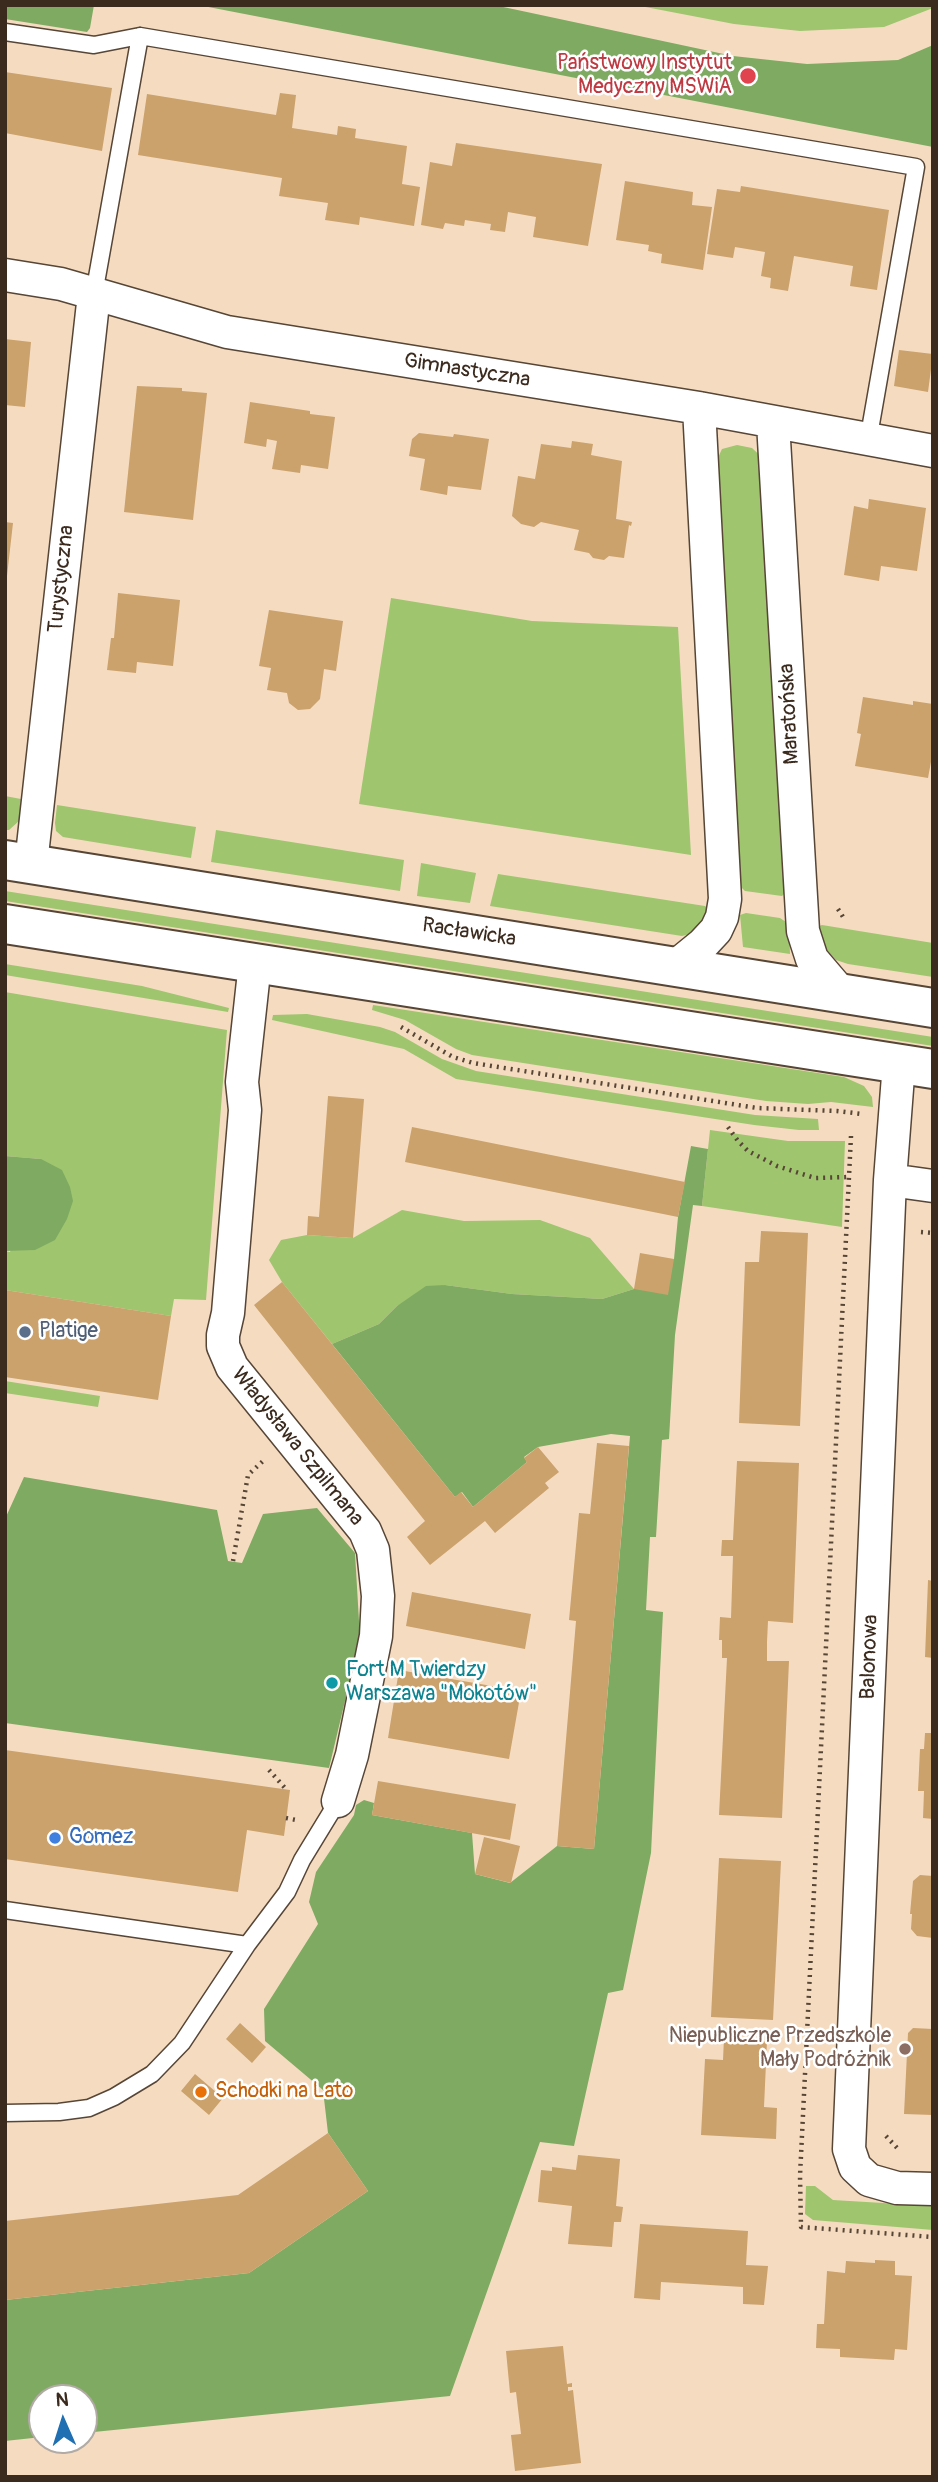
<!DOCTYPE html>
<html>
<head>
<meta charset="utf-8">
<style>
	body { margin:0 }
	#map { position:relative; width:938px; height:2482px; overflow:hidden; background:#f5dcc1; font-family:Pangolin,sans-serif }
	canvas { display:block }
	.frame { position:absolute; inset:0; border:7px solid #3b2a1e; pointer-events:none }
	.north { position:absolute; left:28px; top:2384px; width:70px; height:70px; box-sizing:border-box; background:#fff; border:2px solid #b1aaa5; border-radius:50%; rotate:357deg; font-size:19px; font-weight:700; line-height:28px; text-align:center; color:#3b2a1e }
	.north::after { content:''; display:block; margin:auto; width:24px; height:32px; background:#1f6fb2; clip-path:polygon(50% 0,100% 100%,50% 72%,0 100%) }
</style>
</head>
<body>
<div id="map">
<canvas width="938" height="2482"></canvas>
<div class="frame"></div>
<div class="north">N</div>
</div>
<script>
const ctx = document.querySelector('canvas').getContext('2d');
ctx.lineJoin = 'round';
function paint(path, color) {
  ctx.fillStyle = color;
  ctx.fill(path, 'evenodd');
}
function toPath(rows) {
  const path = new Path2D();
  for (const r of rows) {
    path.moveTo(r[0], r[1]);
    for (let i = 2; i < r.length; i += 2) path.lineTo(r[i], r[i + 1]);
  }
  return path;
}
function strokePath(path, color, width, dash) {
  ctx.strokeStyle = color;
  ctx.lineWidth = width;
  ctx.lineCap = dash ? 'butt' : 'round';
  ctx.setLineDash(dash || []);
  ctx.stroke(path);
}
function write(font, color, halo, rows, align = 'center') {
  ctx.font = font + ' Pangolin,sans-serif';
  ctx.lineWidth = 5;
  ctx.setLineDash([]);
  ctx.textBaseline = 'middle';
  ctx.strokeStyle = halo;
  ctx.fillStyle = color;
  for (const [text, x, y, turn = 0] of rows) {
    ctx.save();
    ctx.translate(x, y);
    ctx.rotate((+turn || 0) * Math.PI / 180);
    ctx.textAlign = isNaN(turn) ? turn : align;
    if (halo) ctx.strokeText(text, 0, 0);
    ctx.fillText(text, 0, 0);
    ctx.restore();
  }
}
paint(toPath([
	[635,5,933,5,933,8,884,27,800,31,734,24],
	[737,445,752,448,768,463,789,889,782,896,745,891,736,882,714,466,722,449],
	[391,598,532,621,678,627,691,855,359,804],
	[5,796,21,799,19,821,9,830,5,830],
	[57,805,196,827,191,858,63,837,56,831,55,823],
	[216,830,404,860,400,891,211,862],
	[421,863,476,873,470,903,417,896],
	[498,874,705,906,712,912,694,933,682,936,490,906],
	[5,891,933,1037,933,1046,5,901],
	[746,913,780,918,789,924,790,954,743,947,740,915],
	[822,925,933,943,933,977,848,964,836,960,820,943,816,927],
	[5,964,142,986,229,1008,228,1012,5,975],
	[5,992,227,1030,206,1300,174,1299,171,1316,5,1290,5,1251,10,1252,41,1159,5,1156],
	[373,1005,844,1077,864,1086,872,1097,873,1107,831,1102,808,1104,766,1101,472,1055,456,1049,405,1020,372,1010],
	[307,1014,380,1027,395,1032,442,1059,476,1071,755,1115,818,1119,819,1130,799,1130,754,1125,456,1079,404,1049,272,1020,273,1015],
	[710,1130,788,1141,845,1141,842,1227,702,1206],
	[402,1210,464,1221,540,1220,590,1238,634,1289,602,1299,512,1294,445,1285,397,1306,379,1324,332,1344,282,1282,269,1260,281,1240,307,1235,353,1238],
	[5,1381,100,1396,98,1407,5,1393],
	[806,2186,815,2186,833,2200,933,2206,933,2230,813,2220,805,2214]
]), '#9fc56f');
paint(toPath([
	[5,5,94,5,90,28,87,32,5,19],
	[198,5,494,5,733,56,807,64,898,60,933,45,933,147],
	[691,1146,708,1149,702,1206,693,1205,675,1335,669,1439,662,1440,656,1537,650,1537,646,1610,663,1612,651,1853,623,1990,608,1993,574,2146,540,2142,450,2396,84,2433,84,2398,42,2398,42,2437,5,2441,5,2300,249,2273,368,2191,328,2133,323,2090,265,2041,264,2009,318,1924,309,1902,316,1872,354,1815,356,1805,364,1800,374,1803,372,1815,472,1833,475,1874,510,1883,557,1846,594,1849,630,1436,611,1434,538,1447,524,1457,527,1462,473,1507,462,1492,455,1497,332,1344,379,1324,397,1306,426,1286,445,1285,512,1294,602,1299,634,1289,674,1259,678,1217],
	[5,1156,41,1159,62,1170,70,1187,73,1201,67,1219,55,1240,35,1250,5,1251],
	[24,1477,217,1510,228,1561,242,1563,263,1514,317,1508,355,1553,360,1638,329,1768,5,1723,5,1519]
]), '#7faa62');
paint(toPath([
	[5,72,112,88,102,151,5,133],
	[280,93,296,95,292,128,337,135,338,126,356,129,355,138,407,146,402,184,420,187,414,226,360,217,359,225,325,220,328,203,279,196,282,178,138,155,147,94,276,115],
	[456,143,602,164,588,246,533,237,536,217,508,212,505,232,490,230,491,224,465,220,464,226,445,223,443,229,421,225,430,162,452,166],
	[625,181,693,192,692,205,712,207,703,270,661,263,662,254,648,251,649,245,616,240],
	[741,186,889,210,877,290,850,286,853,266,794,256,788,291,770,288,771,278,761,276,765,252,735,247,733,258,707,254,717,189,740,192],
	[5,339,31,342,25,407,5,405],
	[899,350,933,354,928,392,894,386],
	[137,386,182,388,182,391,207,393,193,520,124,512],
	[250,402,310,411,310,414,335,417,328,469,301,465,300,473,272,469,277,441,267,439,266,447,244,443],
	[419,433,453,437,454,434,489,439,481,490,448,486,447,495,420,490,425,459,409,456,412,439],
	[572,441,593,444,591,455,622,461,616,519,632,522,631,526,629,525,624,558,609,556,604,560,593,558,589,553,574,550,579,530,541,522,534,527,521,524,512,516,518,476,535,479,541,444,571,448],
	[869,499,926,508,917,571,881,566,879,581,844,575,854,506,868,509],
	[5,522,13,523,7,576,5,576],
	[118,593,180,600,173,666,137,662,136,673,107,670,111,638,114,638],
	[269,610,343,621,336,671,324,669,320,699,310,709,298,710,289,703,287,693,267,690,271,668,259,666],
	[863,697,913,705,913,701,933,704,933,751,928,778,855,766,861,734,857,733],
	[328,1096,364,1099,353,1238,307,1235,308,1216,319,1217],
	[412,1127,685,1182,678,1217,405,1162],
	[761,1231,808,1233,800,1426,739,1423,745,1262,759,1262],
	[640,1253,674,1259,668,1295,634,1289],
	[282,1282,455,1497,461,1492,473,1507,527,1462,524,1458,538,1447,559,1472,545,1483,549,1488,495,1533,485,1521,430,1565,407,1537,425,1521,254,1305],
	[5,1290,171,1316,158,1400,5,1377],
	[597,1443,629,1446,594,1849,557,1846,576,1621,569,1620,579,1513,590,1514],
	[737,1461,799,1463,793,1623,768,1621,767,1642,767,1661,789,1661,782,1818,719,1815,727,1658,722,1658,722,1640,719,1640,720,1617,731,1618,733,1556,721,1556,722,1540,733,1540],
	[928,1580,933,1581,933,1658,925,1657],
	[412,1592,531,1614,525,1649,406,1626],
	[399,1670,521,1691,509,1759,388,1738],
	[925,1733,933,1733,933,1819,923,1818,924,1791,918,1791,920,1749,924,1749],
	[5,1750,290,1790,284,1836,247,1830,238,1892,5,1859],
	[378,1781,516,1804,510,1840,372,1815],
	[484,1837,520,1846,511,1883,475,1874],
	[719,1858,781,1861,773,2020,711,2017],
	[920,1875,933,1876,933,1938,917,1936,911,1929,912,1914,910,1914,913,1881],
	[240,2023,266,2047,252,2063,226,2039],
	[913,2028,933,2029,933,2115,904,2114,908,2033],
	[724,2038,767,2041,764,2107,777,2108,776,2139,701,2135,705,2059,723,2060],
	[195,2074,223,2098,209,2115,181,2091],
	[328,2133,368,2191,249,2273,5,2300,5,2221,238,2195],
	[578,2155,620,2159,616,2206,623,2207,621,2222,614,2222,612,2247,568,2244,572,2206,538,2202,541,2170,552,2171,552,2167,576,2170],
	[640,2224,748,2231,746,2265,768,2266,764,2305,743,2304,743,2287,661,2282,660,2300,634,2298],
	[875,2260,895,2261,895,2275,912,2276,907,2350,895,2349,894,2360,840,2357,840,2349,816,2348,817,2324,824,2324,827,2271,845,2273,846,2261,875,2263],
	[563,2346,567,2384,572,2383,572,2387,568,2387,568,2391,573,2390,581,2463,515,2471,511,2435,521,2434,516,2392,510,2393,506,2351]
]), '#cba16c');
const lane = toPath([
	[5,32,94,45,140,36],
	[94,294,140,36,916,167,868,441],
	[5,1910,247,1945],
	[5,2113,59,2112,89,2108,114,2097,152,2074,182,2043,247,1945,287,1892,302,1860,338,1801]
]);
const street = toPath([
	[5,275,61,284,227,332,699,408,933,451],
	[773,423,803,931,812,959,841,993],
	[31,864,94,294],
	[255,963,242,1082,245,1110,228,1313,223,1335,223,1346,232,1367,365,1531,373,1550,378,1596,376,1636,352,1755,338,1801],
	[676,966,703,944,716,930,722,917,725,899,699,408],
	[899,1063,890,1180,849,2149,855,2167,869,2180,897,2188,933,2189],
	[890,1180,933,1186]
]);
const secondary = toPath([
	[5,860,933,1008],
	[5,924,933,1069]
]);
strokePath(lane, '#574536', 19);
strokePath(street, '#574536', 35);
strokePath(secondary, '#574536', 42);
strokePath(toPath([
	[838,909,845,920],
	[401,1027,453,1057,473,1063,757,1108,837,1111,862,1114],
	[728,1127,738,1141,748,1151,777,1166,815,1178,850,1177],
	[851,1136,800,2176,801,2227,933,2237],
	[921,1232,933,1233],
	[233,1561,248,1475,263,1461],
	[269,1770,286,1789],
	[286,1818,296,1820],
	[886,2136,899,2150]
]), '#574536', 4.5, [2, 5]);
strokePath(lane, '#fff', 16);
strokePath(street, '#fff', 32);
strokePath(secondary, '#fff', 38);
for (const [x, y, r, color] of [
	[748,76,9,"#e0444e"],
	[25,1332,7,"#5c6f8a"],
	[332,1683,7,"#0f9aa8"],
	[55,1838,7,"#3f7fe0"],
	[905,2049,7,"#8d6e63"],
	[201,2092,7,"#e8710a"]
]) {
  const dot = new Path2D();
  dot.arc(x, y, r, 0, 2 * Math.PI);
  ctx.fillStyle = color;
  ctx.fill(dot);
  strokePath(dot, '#fff', 2.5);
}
write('21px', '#be3a42', '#fff', [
	["Państwowy Instytut",732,64],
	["Medyczny MSWiA",732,88]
], 'right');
write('21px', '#3b2a1e', '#fff', [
	["Gimnastyczna",467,371,9],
	["Turystyczna",62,579,-84],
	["Maratońska",790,714,-93],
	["Racławicka",469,933,9],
	["Władysława Szpilmana",297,1447,51],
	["Balonowa",870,1657,-88]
]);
write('21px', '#4e5e75', '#fff', [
	["Platige",39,1332]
], 'left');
write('21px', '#0d838f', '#fff', [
	["Fort M Twierdzy",346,1671],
	["Warszawa \"Mokotów\"",346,1695]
], 'left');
write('21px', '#366cbe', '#fff', [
	["Gomez",69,1838]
], 'left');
write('21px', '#785e54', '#fff', [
	["Niepubliczne Przedszkole",891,2037],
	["Mały Podróżnik",891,2061]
], 'right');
write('21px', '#c56008', '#fff', [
	["Schodki na Lato",215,2092]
], 'left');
</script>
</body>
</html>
